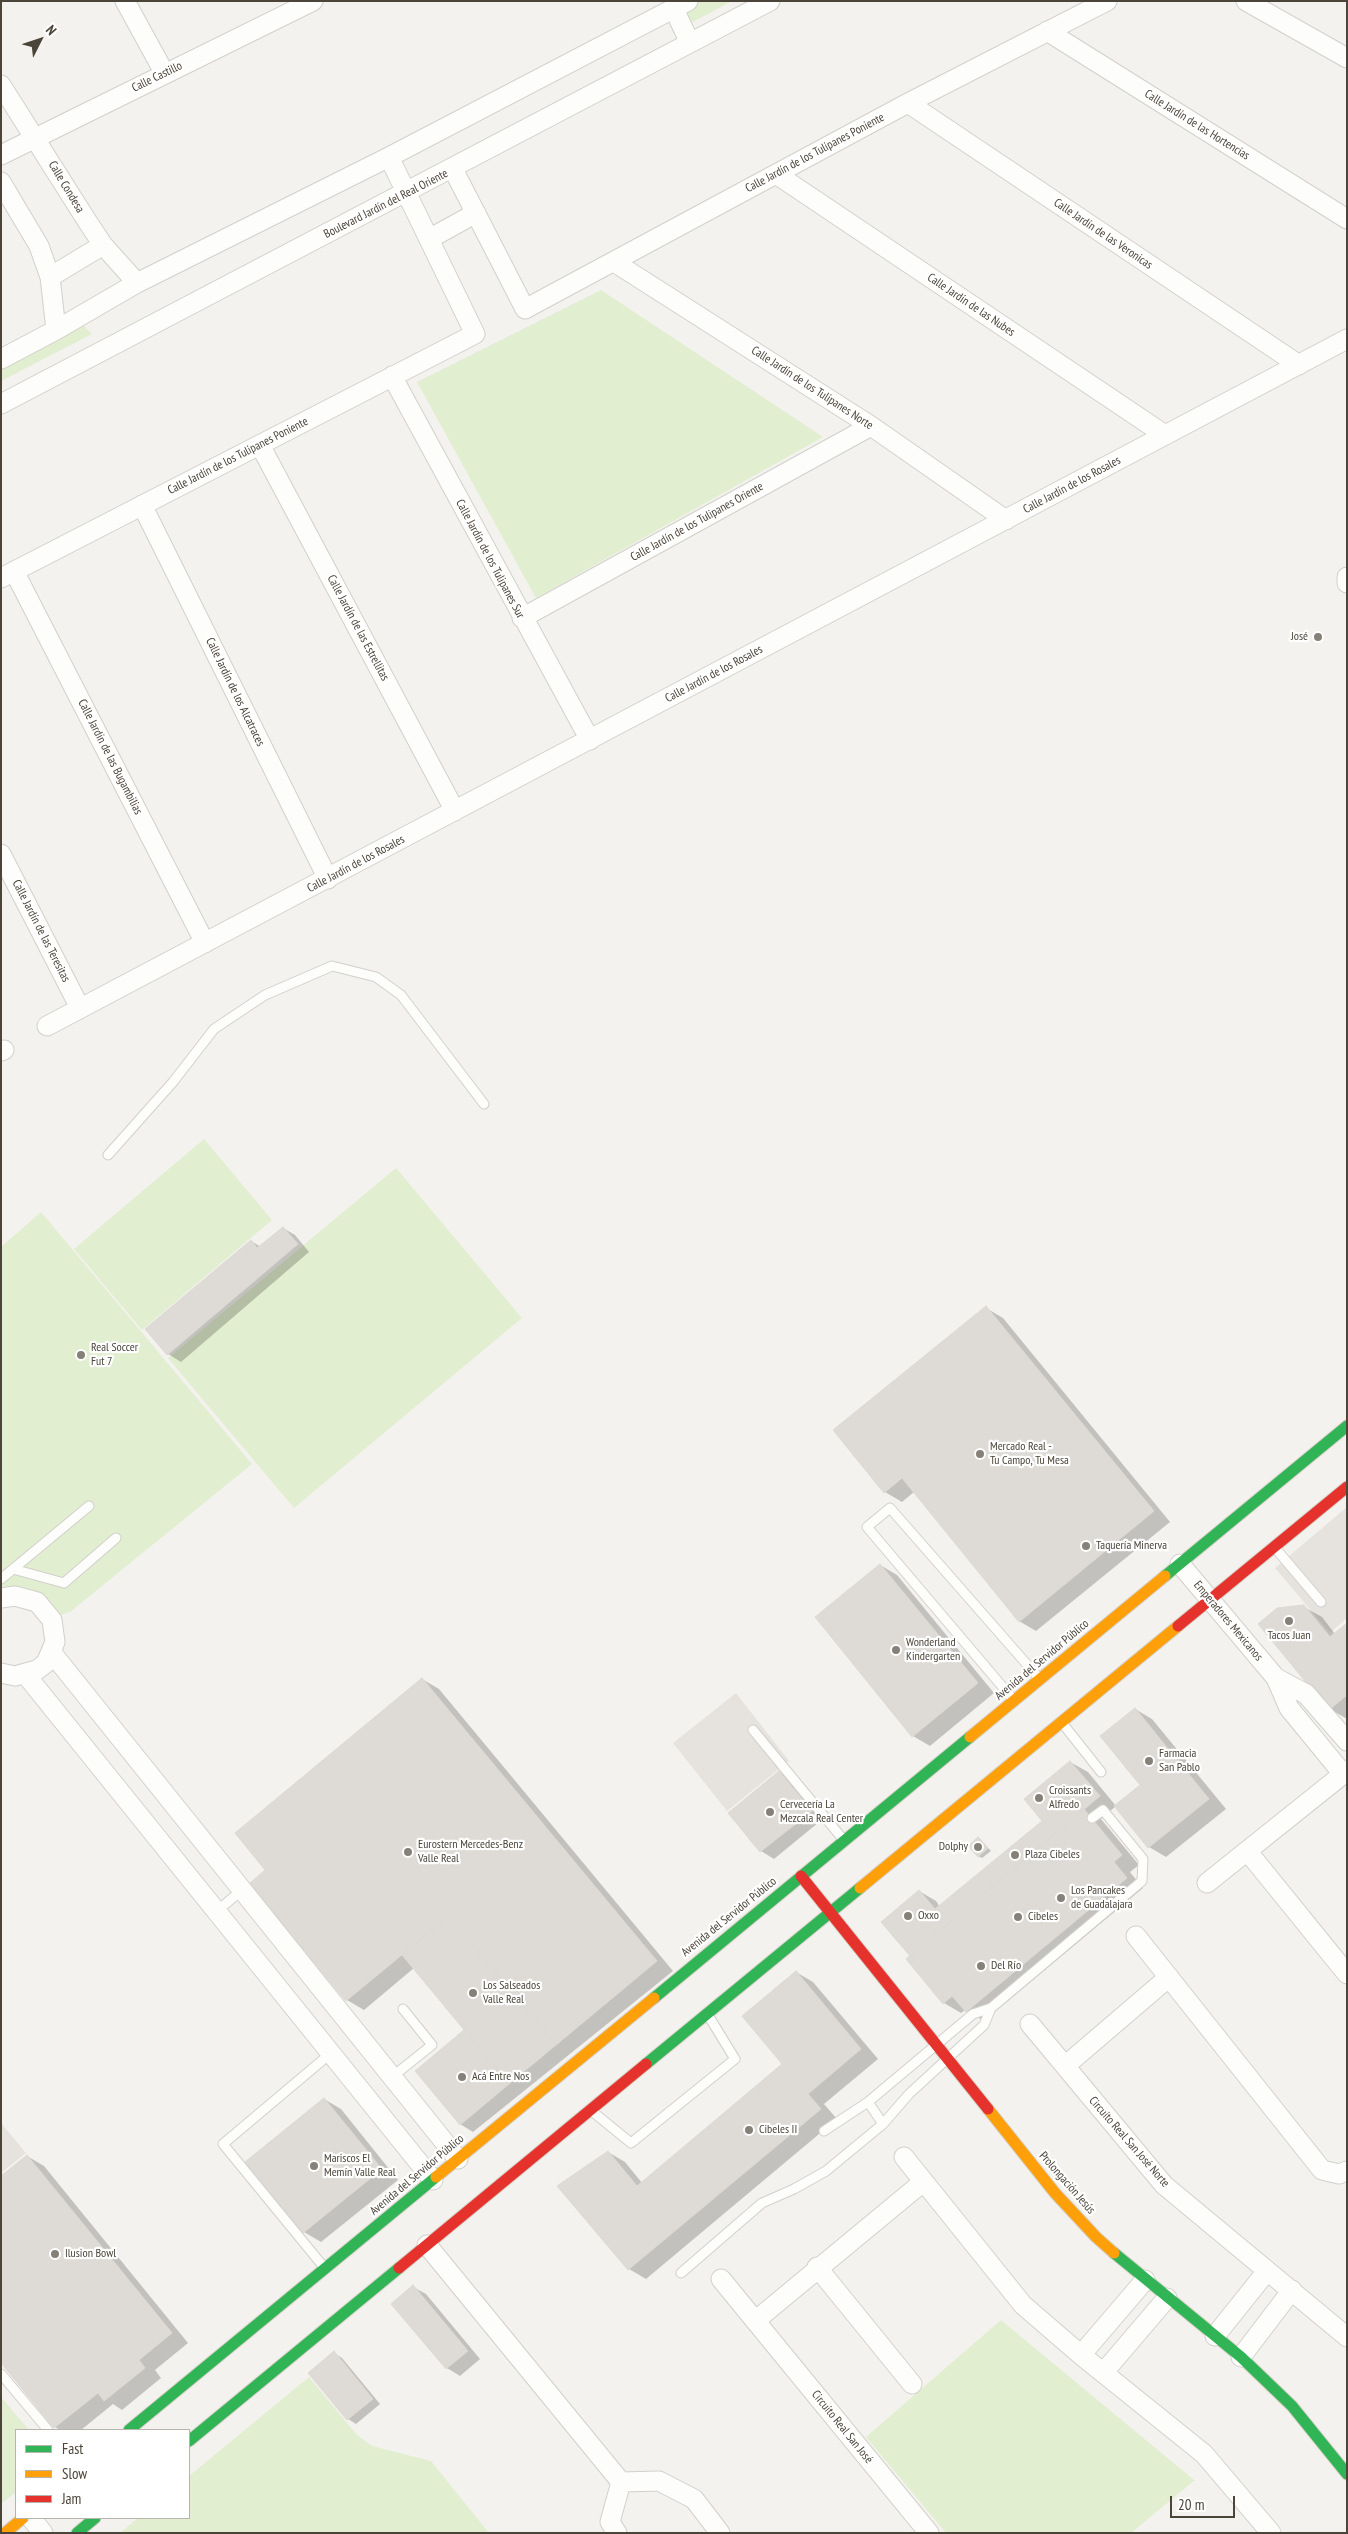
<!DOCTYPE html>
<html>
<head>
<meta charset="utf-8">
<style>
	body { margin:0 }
	#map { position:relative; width:1348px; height:2534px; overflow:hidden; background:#f4f2ee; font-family:"PT Sans Narrow",sans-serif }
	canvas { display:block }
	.frame { position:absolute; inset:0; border:2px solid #4b4439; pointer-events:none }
	.legend { position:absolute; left:15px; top:2429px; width:175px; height:90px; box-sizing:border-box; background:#fff; border:1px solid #b7b4b0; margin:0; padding:6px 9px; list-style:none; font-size:15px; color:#4b4439 }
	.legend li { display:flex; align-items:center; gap:10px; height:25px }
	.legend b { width:25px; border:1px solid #b7b4b0 }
	.north { position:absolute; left:15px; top:15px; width:50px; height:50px; -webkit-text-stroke:4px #fff; paint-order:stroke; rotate:49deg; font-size:14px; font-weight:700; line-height:20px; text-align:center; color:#4b4439 }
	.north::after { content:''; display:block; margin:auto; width:18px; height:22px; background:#4b4439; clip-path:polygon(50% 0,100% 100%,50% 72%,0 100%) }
	.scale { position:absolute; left:1170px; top:2496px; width:65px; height:22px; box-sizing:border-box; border:2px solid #4b4439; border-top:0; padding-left:6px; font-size:15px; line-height:18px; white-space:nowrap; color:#4b4439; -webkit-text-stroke:4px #fff; paint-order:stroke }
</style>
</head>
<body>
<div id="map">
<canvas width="1348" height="2534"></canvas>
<div class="frame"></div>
<ul class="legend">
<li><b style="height:6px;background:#30b455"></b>Fast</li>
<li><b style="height:6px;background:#ff9f0a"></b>Slow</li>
<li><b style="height:6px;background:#e5322d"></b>Jam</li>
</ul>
<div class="north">N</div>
<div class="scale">20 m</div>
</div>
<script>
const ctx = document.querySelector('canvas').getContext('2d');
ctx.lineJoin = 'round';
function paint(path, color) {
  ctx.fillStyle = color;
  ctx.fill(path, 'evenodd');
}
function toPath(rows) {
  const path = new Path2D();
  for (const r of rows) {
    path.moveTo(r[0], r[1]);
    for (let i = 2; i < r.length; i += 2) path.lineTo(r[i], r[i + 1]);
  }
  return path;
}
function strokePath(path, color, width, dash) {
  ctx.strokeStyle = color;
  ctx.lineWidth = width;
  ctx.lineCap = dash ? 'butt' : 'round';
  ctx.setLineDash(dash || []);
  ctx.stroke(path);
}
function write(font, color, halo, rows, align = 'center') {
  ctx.font = font + ' "PT Sans Narrow",sans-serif';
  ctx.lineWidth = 4.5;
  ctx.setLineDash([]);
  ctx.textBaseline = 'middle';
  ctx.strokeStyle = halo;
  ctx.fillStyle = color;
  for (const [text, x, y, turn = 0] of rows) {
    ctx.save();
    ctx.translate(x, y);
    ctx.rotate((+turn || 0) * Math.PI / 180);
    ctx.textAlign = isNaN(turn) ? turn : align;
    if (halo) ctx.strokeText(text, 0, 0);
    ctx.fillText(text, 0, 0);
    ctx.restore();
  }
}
paint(toPath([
	[695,1,732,1,691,23,682,8],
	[601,290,823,437,536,598,417,382],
	[79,321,92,334,1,381,1,364],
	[204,1139,272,1220,142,1330,74,1249],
	[396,1168,522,1318,294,1508,168,1358],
	[41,1212,252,1464,70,1612,61,1615,49,1600,36,1591,22,1587,1,1590,1,1247],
	[1001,2320,1194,2480,1195,2480,1131,2533,946,2533,866,2437],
	[309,2377,357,2435,372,2446,431,2461,489,2533,120,2533,138,2518,189,2518,189,2476],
	[1,2397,29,2430,16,2430,16,2492,1,2504]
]), '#e1eecf');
paint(toPath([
	[1347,1507,1347,1618,1330,1633,1275,1568],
	[736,1693,789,1761,727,1811,673,1743],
	[1,2123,26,2153,1,2173]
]), '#e6e3df');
paint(toPath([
	[283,1228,295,1235,309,1252,181,1362,168,1354,147,1329,251,1241,261,1247],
	[986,1308,1003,1318,1170,1522,1036,1631,1019,1621,914,1492,902,1502,885,1492],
	[880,1565,897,1575,994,1693,930,1746,913,1736],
	[1304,1607,1322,1617,1335,1634,1347,1624,1347,1719,1330,1709],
	[422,1679,439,1689,673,1971,473,2132,460,2124,464,2031,469,2034,414,1968,364,2010,347,2000,267,1870],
	[1135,1709,1152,1719,1226,1809,1166,1857,1149,1847,1116,1806,1101,1819,1139,1865,1130,1872,1143,1888,984,2021,965,2010,961,2013,944,2003,912,1956,919,1891,936,1901,940,1907,1043,1821,1070,1762,1088,1772,1116,1806,1141,1785],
	[779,1772,792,1779,824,1818,774,1859,761,1851,729,1813],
	[979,1838,991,1851,982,1858,978,1856],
	[796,1972,813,1982,878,2059,824,2104,837,2119,646,2279,629,2269,608,2152,625,2162,642,2183,783,2064],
	[324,2099,341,2109,398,2180,321,2242,304,2232,247,2162],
	[27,2156,44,2166,188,2343,155,2370,161,2378,122,2410,113,2404,81,2430,60,2430,55,2427,1,2361],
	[413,2287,426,2294,480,2359,460,2376,447,2368,393,2304],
	[334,2353,342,2358,380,2404,356,2424,348,2419]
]), '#0003');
const building = toPath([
	[283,1227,298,1244,167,1355,145,1329,251,1240,257,1248,283,1227],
	[986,1306,1154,1511,1019,1622,902,1478,884,1493,833,1430,986,1306],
	[880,1564,978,1683,912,1737,815,1617,880,1564],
	[1304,1605,1330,1637,1347,1623,1347,1695,1329,1710,1258,1624,1277,1608,1304,1605],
	[422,1678,657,1961,556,2045,449,1916,346,2001,249,1884,265,1870,235,1833,422,1678],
	[1135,1708,1209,1799,1148,1848,1114,1806,1140,1785,1100,1736,1135,1708],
	[1070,1761,1100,1796,910,1956,881,1922,919,1890,935,1909,1042,1821,1024,1799,1070,1761],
	[779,1771,812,1811,760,1852,728,1813,779,1771],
	[1084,1809,1122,1855,1114,1862,1127,1878,966,2012,952,1996,943,2004,906,1959,1084,1809],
	[978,1837,988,1848,978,1857,968,1846,978,1837],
	[449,1916,556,2045,509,2084,402,1955,449,1916],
	[796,1971,861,2049,808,2094,821,2109,628,2270,557,2186,608,2151,637,2186,782,2064,742,2016,796,1971],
	[464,2030,509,2084,460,2125,415,2071,464,2030],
	[324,2098,382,2169,303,2233,245,2162,324,2098],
	[27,2155,172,2333,139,2360,145,2368,104,2401,98,2393,54,2428,1,2363,1,2176,27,2155],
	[413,2285,468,2351,446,2369,391,2304,413,2285],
	[334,2351,373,2399,347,2420,308,2373,334,2351]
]);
paint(building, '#dedbd6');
strokePath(building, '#dcd9d4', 1);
const lane = toPath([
	[108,1155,173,1082,214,1029,265,995,332,966,376,977,401,995,484,1104],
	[1276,1549,1321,1602],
	[13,1569,64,1583,116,1538],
	[1,1579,89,1506],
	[1012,1698,867,1527,890,1508,1038,1677],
	[1063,1724,1101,1772],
	[753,1730,842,1838],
	[217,1911,242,1890],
	[392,2077,432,2045,403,2009],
	[868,2102,883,2124],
	[593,2112,631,2143,735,2059,708,2015],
	[824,2131,868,2102,973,2014,991,2008,1142,1881,1143,1859,1103,1810,1092,1818],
	[323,2266,223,2144,331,2053],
	[681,2273,762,2203,794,2189,826,2171,883,2124,909,2094,984,2025,991,2008],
	[1,2374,48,2430]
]);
const street = toPath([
	[125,1,165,74],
	[1246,1,1347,58],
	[674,9,690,43],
	[1047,31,1347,219],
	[1,85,87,221,103,245,137,283],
	[908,103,1299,365],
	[1,155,313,1],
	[453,169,525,309,908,103,1107,1],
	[776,174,1165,435],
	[1,182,39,246,50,277,56,330],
	[429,239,476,213],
	[614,262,871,426,1006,520],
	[50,277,103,245],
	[1,359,56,330,137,283,389,157,688,1],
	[392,376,590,740],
	[1,404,770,1],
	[260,445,455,811],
	[142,505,328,879],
	[14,571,205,943],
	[1347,577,1347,583],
	[1,578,475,334,389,157],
	[522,618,871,426],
	[1,854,80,1008],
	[47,1026,1347,339],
	[1,1051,4,1050],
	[1180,1564,1276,1678,1289,1708,1343,1774],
	[1,1598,15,1596,37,1602,52,1620,55,1642,46,1663,37,1670,15,1676,1,1673],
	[52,1653,458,2159],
	[26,1675,433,2180],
	[1276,1678,1306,1694,1347,1741],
	[1248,1852,1347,1974],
	[1207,1883,1347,1771],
	[1136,1936,1322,2170,1339,2174,1347,2171],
	[1169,1977,1065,2066,1164,2185,1347,2337],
	[1030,2024,1065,2066],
	[904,2157,1023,2305,1081,2355,1204,2454,1271,2533],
	[427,2245,621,2482],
	[817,2267,912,2384],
	[721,2279,929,2533],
	[755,2321,923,2182],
	[1215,2336,1267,2271],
	[1081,2355,1145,2280],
	[1241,2357,1292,2290],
	[1103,2373,1167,2298],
	[621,2482,659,2481,694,2499,720,2533],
	[31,2518,43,2533],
	[617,2533,610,2522,621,2482]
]);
const fast = toPath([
	[1165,1576,1347,1426],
	[654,1998,970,1737],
	[646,2064,860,1888],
	[1114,2253,1241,2357,1292,2406,1347,2474],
	[129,2430,436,2177],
	[189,2441,399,2268],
	[77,2533,95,2518]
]);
const slow = toPath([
	[970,1737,1165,1576],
	[860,1888,1178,1626],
	[988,2109,1055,2193,1096,2237,1114,2253],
	[436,2177,654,1998],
	[5,2533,23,2518]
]);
const jam = toPath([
	[1178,1626,1347,1487],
	[801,1876,988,2109],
	[399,2268,646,2064]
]);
strokePath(lane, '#d2d0cb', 11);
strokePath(street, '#d2d0cb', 21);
strokePath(fast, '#d3cfc5', 13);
strokePath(slow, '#d3cfc5', 13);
strokePath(jam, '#d3cfc5', 13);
strokePath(lane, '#fdfdfc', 9);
strokePath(street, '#fdfdfc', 19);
strokePath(fast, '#30b455', 11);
strokePath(slow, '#ff9f0a', 11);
strokePath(jam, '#e5322d', 11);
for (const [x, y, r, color] of [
	[1318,637,5,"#868178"],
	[81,1355,5,"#868178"],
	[980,1454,5,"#868178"],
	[1086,1546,5,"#868178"],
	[1289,1621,5,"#868178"],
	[896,1650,5,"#868178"],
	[1149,1761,5,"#868178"],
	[1039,1798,5,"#868178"],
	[770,1812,5,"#868178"],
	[978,1847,5,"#868178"],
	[408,1852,5,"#868178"],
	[1015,1855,5,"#868178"],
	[1061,1898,5,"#868178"],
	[908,1916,5,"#868178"],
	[1018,1917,5,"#868178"],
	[981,1966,5,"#868178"],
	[473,1993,5,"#868178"],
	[462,2077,5,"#868178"],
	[749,2130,5,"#868178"],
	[314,2166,5,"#868178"],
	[55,2254,5,"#868178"]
]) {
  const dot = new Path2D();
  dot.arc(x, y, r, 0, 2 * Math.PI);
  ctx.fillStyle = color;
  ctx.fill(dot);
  strokePath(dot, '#fff', 2);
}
write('12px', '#4b4439', '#fff', [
	["Calle Castillo",157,77,-26],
	["Calle Jardín de las Hortencias",1197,125,32],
	["Calle Jardín de los Tulipanes Poniente",815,153,-28],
	["Calle Condesa",66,187,59],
	["Boulevard Jardín del Real Oriente",386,204,-27],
	["Calle Jardín de las Veronicas",1103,234,34],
	["Calle Jardín de las Nubes",971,305,34],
	["Calle Jardín de los Tulipanes Norte",812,388,33],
	["Calle Jardín de los Tulipanes Poniente",238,456,-27],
	["Calle Jardín de los Rosales",1072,485,-28],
	["Calle Jardín de los Tulipanes Oriente",697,522,-29],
	["Calle Jardín de los Tulipanes Sur",490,559,62],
	["Calle Jardín de las Estrellitas",358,628,62],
	["Calle Jardín de los Rosales",714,674,-28],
	["Calle Jardín de los Alcatraces",235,692,64],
	["Calle Jardín de las Bugambilias",110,757,63],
	["Calle Jardín de los Rosales",356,864,-28],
	["Calle Jardín de las Teresitas",41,931,63],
	["Emperadores Mexicanos",1228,1621,50],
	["Avenida del Servidor Público",1042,1660,-40],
	["Avenida del Servidor Público",729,1917,-39],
	["Circuito Real San José Norte",1129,2142,49],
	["Avenida del Servidor Público",417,2175,-40],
	["Prolongación Jesús",1067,2183,49],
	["Circuito Real San José",842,2427,51]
]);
write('12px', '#4b4439', '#fff', [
	["José",1308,637,"right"],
	["Real Soccer",91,1348],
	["Fut 7",91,1362],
	["Mercado Real -",990,1447],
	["Tu Campo, Tu Mesa",990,1461],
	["Taquería Minerva",1096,1546],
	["Tacos Juan",1289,1636,"center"],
	["Wonderland",906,1643],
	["Kindergarten",906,1657],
	["Farmacia",1159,1754],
	["San Pablo",1159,1768],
	["Croissants",1049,1791],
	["Alfredo",1049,1805],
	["Cervecería La",780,1805],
	["Mezcala Real Center",780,1819],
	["Eurostern Mercedes-Benz",418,1845],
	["Valle Real",418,1859],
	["Dolphy",968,1847,"right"],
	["Plaza Cibeles",1025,1855],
	["Los Pancakes",1071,1891],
	["de Guadalajara",1071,1905],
	["Oxxo",918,1916],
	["Cibeles",1028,1917],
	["Del Río",991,1966],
	["Los Salseados",483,1986],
	["Valle Real",483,2000],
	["Acá Entre Nos",472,2077],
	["Cibeles II",759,2130],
	["Mariscos El",324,2159],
	["Memín Valle Real",324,2173],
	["Ilusion Bowl",65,2254]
], 'left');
</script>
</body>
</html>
